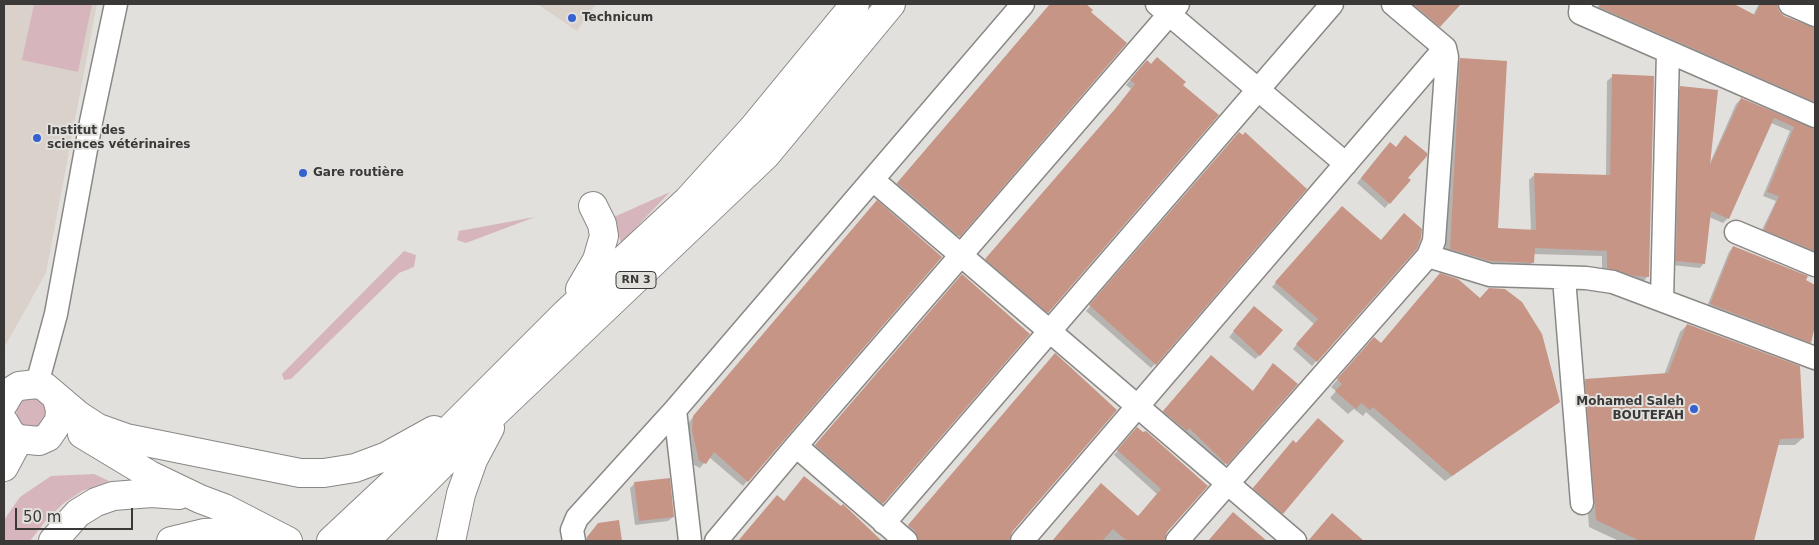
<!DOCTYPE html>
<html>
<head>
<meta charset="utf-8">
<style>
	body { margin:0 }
	#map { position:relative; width:1819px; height:545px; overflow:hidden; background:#e2e0dd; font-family:"DejaVu Sans",sans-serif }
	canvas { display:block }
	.frame { position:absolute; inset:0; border:5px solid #3a3938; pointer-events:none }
	.scale { position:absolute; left:15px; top:508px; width:118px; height:22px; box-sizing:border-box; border:2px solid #3a3938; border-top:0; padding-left:6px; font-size:15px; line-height:18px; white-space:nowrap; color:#3a3938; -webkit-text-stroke:4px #e2e0dd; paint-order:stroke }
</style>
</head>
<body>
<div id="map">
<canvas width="1819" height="545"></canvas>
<div class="frame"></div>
<div class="scale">50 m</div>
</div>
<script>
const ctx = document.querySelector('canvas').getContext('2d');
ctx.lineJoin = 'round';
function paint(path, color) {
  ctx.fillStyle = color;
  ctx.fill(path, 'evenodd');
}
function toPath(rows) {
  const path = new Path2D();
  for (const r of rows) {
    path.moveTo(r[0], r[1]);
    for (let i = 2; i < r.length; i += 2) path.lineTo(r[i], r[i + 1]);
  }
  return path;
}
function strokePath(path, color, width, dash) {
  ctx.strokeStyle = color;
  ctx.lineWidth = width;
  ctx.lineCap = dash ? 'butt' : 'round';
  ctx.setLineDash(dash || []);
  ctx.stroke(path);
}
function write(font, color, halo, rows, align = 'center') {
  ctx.font = font + ' "DejaVu Sans",sans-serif';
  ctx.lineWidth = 4;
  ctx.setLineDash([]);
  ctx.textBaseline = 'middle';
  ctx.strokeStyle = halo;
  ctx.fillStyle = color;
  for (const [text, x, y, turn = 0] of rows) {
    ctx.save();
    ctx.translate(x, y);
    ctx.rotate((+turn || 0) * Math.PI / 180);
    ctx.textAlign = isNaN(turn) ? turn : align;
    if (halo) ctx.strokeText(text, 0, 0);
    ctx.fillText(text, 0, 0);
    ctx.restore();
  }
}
paint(toPath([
	[4,4,97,4,46,273,4,348],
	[537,4,596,4,577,31]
]), '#dad2ca');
paint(toPath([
	[34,4,92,4,78,72,22,60],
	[670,192,621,243,614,217],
	[535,217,466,243,457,240,459,231],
	[404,251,416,255,414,267,399,273,291,379,284,380,282,374],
	[25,397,41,398,49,411,37,428,26,428,18,420,16,410],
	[94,474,109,481,82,491,64,503,47,519,30,541,4,541,4,520,20,497,51,476]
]), '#d6b5bc');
paint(toPath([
	[1050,4,1084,4,1091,10,1090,12,1125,43,954,240,893,188],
	[1403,4,1459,4,1435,30],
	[1599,4,1731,4,1753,15,1759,4,1776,4,1778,12,1784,17,1815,29,1815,108,1596,12],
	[1461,59,1497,229,1531,231,1529,180,1535,174,1606,177,1607,81,1613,76,1648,276,1643,282,1602,273,1602,256,1533,254,1533,262,1527,268,1484,266,1445,254,1455,65],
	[1142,66,1047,312,1043,316,982,264,1111,115,1131,89,1126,85],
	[1681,88,1710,163,1736,104,1741,99,1810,129,1815,129,1815,254,1760,234,1776,201,1763,196,1790,131,1771,123,1728,218,1723,223,1709,217,1704,263,1700,268,1672,265,1676,92],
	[1243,136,1155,364,1151,368,1086,311,1235,138],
	[1385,148,1389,203,1385,208,1357,183],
	[872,207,941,257,743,486,709,457,700,468,694,465,688,436,689,422],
	[1338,213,1316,361,1312,366,1293,349,1314,324,1272,287],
	[1733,247,1815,286,1815,324,1810,342,1805,346,1706,309,1729,252],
	[958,280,882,503,878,508,811,450],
	[1480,300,1559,401,1445,481,1366,412,1363,416,1354,409,1348,414,1330,398,1336,391,1331,387,1368,345,1381,344],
	[1250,312,1260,355,1255,359,1229,337],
	[1687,325,1803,438,1795,445,1777,445,1753,541,1619,541,1589,527,1579,387,1586,380,1664,375,1680,332],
	[1051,359,1008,541,914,541,904,531],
	[1207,361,1252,392,1269,370,1296,384,1221,468,1159,416],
	[1133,433,1206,486,1166,532,1164,541,1053,541,1096,489,1138,517,1158,495,1114,455],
	[1289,446,1282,513,1278,517,1249,493],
	[635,483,673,517,668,521,635,525,630,488],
	[773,501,841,508,843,505,881,541,739,541],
	[1233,514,1265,541,1209,541],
	[618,522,620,541,584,541,594,529]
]), '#0003');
paint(toPath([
	[1050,4,1086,4,1093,10,1091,12,1127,43,960,237,897,183],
	[1413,4,1461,4,1440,27],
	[1601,4,1734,4,1755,15,1760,4,1777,4,1779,11,1784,16,1815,28,1815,102,1599,7],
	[1157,57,1186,82,1183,85,1219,115,1048,313,985,259,1115,109,1135,84,1130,80,1147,60,1151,64],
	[1460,58,1507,61,1498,228,1536,230,1534,173,1610,175,1612,74,1654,76,1649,277,1635,276,1607,268,1607,251,1535,248,1534,263,1490,261,1450,249],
	[1680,86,1718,90,1710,165,1741,98,1815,129,1815,251,1764,230,1779,196,1767,192,1794,127,1774,118,1729,219,1711,211,1705,264,1676,261],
	[1239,132,1243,135,1245,132,1307,189,1156,365,1089,305],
	[1405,135,1427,153,1427,156,1408,178,1411,180,1390,204,1361,178,1390,142,1396,147],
	[877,200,942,257,748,482,714,452,706,464,699,461,692,431,693,416],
	[1342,206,1381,240,1404,213,1422,229,1421,238,1417,249,1317,362,1296,344,1318,319,1275,282],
	[1733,246,1808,276,1806,280,1815,285,1815,326,1811,343,1710,304],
	[1440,273,1458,279,1480,298,1489,288,1505,289,1522,302,1542,334,1560,402,1452,476,1373,407,1370,410,1361,403,1356,409,1335,391,1342,384,1337,379,1374,337,1381,343],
	[962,274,1030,334,883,504,815,445],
	[1254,306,1283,330,1260,356,1233,331],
	[1687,324,1800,366,1804,438,1780,439,1754,541,1640,541,1596,520,1585,379,1668,373],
	[1055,353,1117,410,1012,532,1009,541,919,541,915,531,908,525],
	[1211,355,1253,391,1273,363,1298,384,1227,465,1189,428,1187,431,1163,411],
	[1318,418,1344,441,1283,514,1253,488,1293,440,1296,443],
	[1137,427,1143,432,1146,431,1208,486,1167,532,1164,541,1127,541,1113,529,1102,541,1052,541,1101,483,1138,516,1161,489,1117,450],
	[804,476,841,506,843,504,882,541,738,541,777,495,784,501],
	[670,478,674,517,639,521,634,482],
	[1233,512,1267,541,1208,541],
	[1332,513,1364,541,1308,541],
	[619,520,622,541,587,541,587,537,598,523]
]), '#c69586');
const minor = toPath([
	[1157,4,1346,164],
	[1581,4,1580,13,1815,116],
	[1790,4,1815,15],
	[873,180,1295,541],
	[1736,232,1815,265],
	[1428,256,1490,275,1586,278,1613,282,1815,358],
	[1564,278,1582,503],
	[1662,300,1668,52],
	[37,384,56,314,91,122,116,4],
	[675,410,690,541],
	[796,446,906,541],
	[884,523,1332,4],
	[574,541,572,530,577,518,675,410,1023,4],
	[716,541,796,446,1178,4],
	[1022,541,1445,48],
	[1177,541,1428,256,1434,241,1447,57,1445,48,1393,4]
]);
const highway = toPath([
	[580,289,597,260,604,236,602,224,593,206],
	[4,403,11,391,19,386,37,384,45,387,78,415,98,428,126,438,300,473,324,473,355,468,387,456,434,430],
	[4,422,11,434,19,439,39,441,48,437,59,421,60,410,57,399],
	[82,434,150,475,200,499,224,508,288,541],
	[4,467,19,439],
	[53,541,78,513,96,502,113,496,152,493,179,495],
	[171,541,204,533,264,530],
	[331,541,441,438,566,313,688,200,754,127,855,4],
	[365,541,454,452,766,155,891,4],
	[451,541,461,494,473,460,490,428]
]);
strokePath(minor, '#8a8785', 25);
strokePath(highway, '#8a8785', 30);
strokePath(minor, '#fff', 22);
strokePath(highway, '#fff', 28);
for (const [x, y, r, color] of [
	[572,18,5,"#3561d1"],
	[37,138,5,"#3561d1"],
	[303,173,5,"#3561d1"],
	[1694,409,5,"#3561d1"]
]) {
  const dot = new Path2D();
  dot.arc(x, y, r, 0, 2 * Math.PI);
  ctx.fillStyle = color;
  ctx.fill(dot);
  strokePath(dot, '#e2e0dd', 2);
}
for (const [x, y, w] of [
	[636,280,40]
]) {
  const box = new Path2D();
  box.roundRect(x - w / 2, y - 8.5, w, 17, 4);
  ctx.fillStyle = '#e2e0dd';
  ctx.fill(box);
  strokePath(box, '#3a3938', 1);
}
write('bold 11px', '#3a3938', null, [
	["RN 3",636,280]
]);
write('bold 12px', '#3a3938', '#e2e0dd', [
	["Technicum",582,18],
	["Institut des",47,131],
	["sciences vétérinaires",47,145],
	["Gare routière",313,173],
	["Mohamed Saleh",1684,402,"right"],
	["BOUTEFAH",1684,416,"right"]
], 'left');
</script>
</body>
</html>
